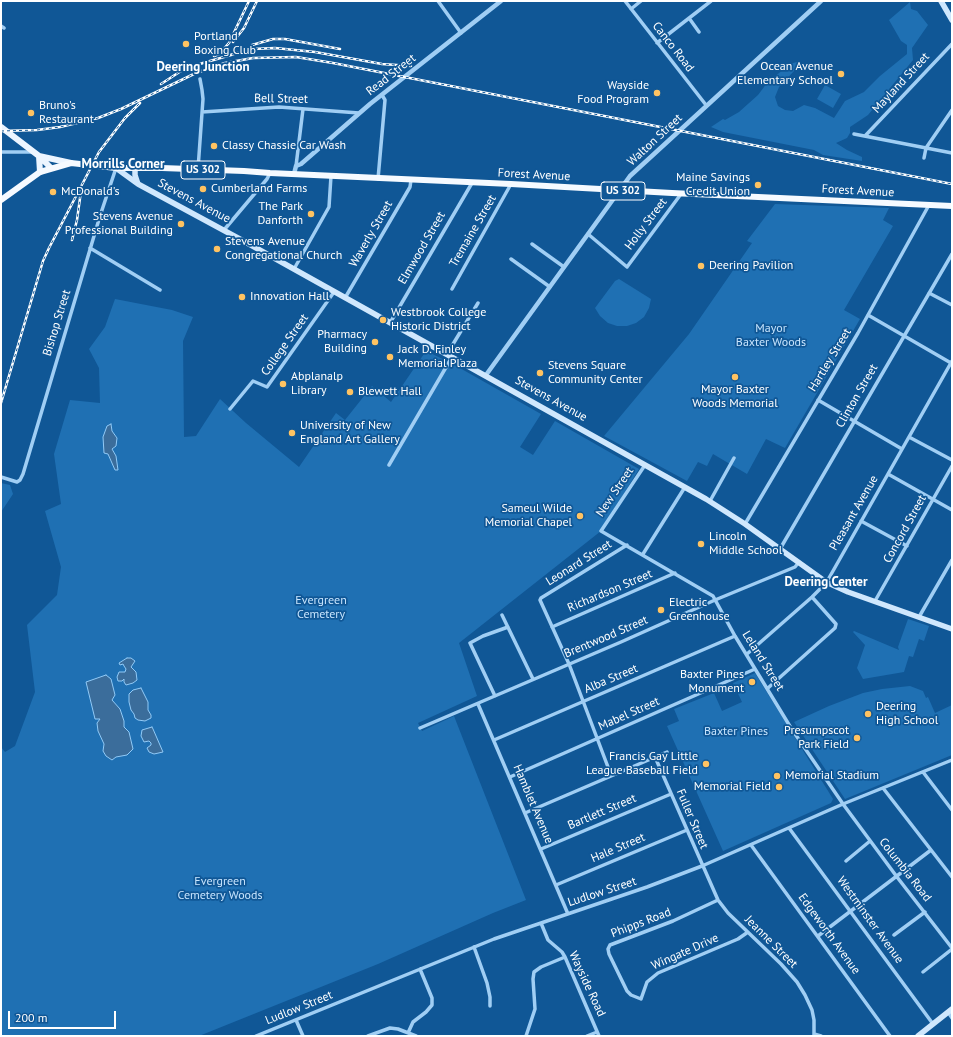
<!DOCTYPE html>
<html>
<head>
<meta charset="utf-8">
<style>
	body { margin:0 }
	#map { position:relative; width:953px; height:1037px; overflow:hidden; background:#105796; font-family:"PT Sans",sans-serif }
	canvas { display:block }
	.frame { position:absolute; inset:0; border:2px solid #fff; pointer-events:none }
	.scale { position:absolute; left:8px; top:1011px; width:108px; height:18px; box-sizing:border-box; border:2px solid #fff; border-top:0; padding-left:5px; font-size:12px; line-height:14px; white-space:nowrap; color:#fff; -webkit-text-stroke:3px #105796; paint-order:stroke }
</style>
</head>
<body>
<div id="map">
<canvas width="953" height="1037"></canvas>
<div class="frame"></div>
<div class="scale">200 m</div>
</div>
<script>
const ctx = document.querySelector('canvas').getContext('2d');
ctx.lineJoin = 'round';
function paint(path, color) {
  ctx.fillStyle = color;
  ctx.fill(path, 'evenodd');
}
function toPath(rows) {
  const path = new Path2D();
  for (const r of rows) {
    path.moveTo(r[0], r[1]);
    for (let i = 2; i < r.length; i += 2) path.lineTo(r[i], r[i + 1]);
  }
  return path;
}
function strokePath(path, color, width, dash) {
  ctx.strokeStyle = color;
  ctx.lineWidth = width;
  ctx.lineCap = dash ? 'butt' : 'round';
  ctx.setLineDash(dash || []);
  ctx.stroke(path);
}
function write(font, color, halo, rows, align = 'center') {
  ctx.font = font + ' "PT Sans",sans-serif';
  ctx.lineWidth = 3.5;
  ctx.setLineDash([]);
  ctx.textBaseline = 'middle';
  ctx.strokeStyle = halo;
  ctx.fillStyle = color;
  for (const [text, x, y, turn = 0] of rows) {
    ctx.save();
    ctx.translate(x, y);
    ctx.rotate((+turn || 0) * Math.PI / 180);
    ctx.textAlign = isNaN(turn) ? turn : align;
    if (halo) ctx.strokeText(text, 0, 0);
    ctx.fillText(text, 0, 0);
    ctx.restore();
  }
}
paint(toPath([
	[910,2,911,9,917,11,928,25,912,48,913,60,868,115,850,127,850,133,847,138,836,143,847,150,862,157,862,161,823,155,814,150,723,132,711,127,723,119,725,120,739,112,758,95,767,83,790,64,800,61,794,71,779,87,775,97,778,106,785,110,793,111,804,105,815,108,834,118,845,101,864,92,880,76,907,54,907,45,901,41,889,20],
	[825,85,841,94,833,108,817,99],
	[775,204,889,208,883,220,893,226,844,310,860,319,785,448,766,439,747,474,713,454,707,466,698,462,687,481,604,436,689,334,752,243,747,241],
	[619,279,651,299,649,308,644,317,636,323,627,326,617,326,608,323,600,316,595,308,615,281],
	[115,299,172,310,193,317,183,341,184,437,196,436,220,399,246,423,299,467,336,413,345,420,372,386,391,402,426,351,451,363,541,414,520,447,533,455,555,421,639,469,601,531,459,643,477,696,418,723,422,731,454,716,526,900,493,913,378,964,199,1036,1,1036,1,747,5,752,15,746,35,692,27,625,57,595,61,567,45,511,61,504,54,454,70,400,100,403,99,368,89,349,105,327],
	[111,425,112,431,117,438,112,449,116,456,115,470,108,454,105,433,107,426],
	[1,483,10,485,13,494,1,512],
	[908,619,929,626,924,641,919,639,913,657,909,656,904,672,863,679,857,668,865,645,853,632,854,631,899,650,898,647],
	[755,673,833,799,831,803,723,851,667,726,679,721,674,709,714,693,722,711,742,702,733,683],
	[910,686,923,691,926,698,928,697,935,713,952,705,952,755,845,799,794,722,829,706,863,693,882,689]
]), '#1f70b3');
const water = toPath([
	[111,424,112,431,117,438,116,446,112,449,116,456,118,470,115,470,108,454,104,453,103,437,107,426,111,424],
	[127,658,131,658,135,661,131,667,136,672,137,680,133,683,126,685,124,682,124,679,122,681,118,681,117,677,119,672,125,672,126,669,124,666,123,664,120,665,119,663,127,658],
	[106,675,111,679,115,695,112,700,120,709,124,721,124,727,129,732,133,749,127,755,116,757,112,760,106,756,103,751,104,744,98,731,97,723,100,719,95,719,86,682,106,675],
	[141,688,148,702,148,710,151,715,151,718,145,721,138,720,135,718,134,714,131,710,129,702,129,694,133,690,141,688],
	[152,727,153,729,163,752,154,754,149,752,147,748,151,745,151,743,149,741,144,742,141,736,142,730,152,727]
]);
paint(water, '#3b6d9b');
strokePath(water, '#91caf7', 1);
strokePath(toPath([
	[438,1,461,33],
	[625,1,706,105],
	[631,9,641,1],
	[689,18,699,32],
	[1,26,4,28],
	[657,43,711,1],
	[202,112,279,107,359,113],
	[854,134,952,153],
	[865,136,952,44],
	[1,152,32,152],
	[924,158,926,148,952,110],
	[296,166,303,109],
	[198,169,203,99,202,90,200,79],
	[378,179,385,100,382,95],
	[224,230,267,179,270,173],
	[588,234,627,267,681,194],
	[532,244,564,267],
	[90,248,160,290],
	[511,259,550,287],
	[294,269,329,207,331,176],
	[452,289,511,184],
	[929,293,952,305],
	[345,298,410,187,411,180],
	[868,315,951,363],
	[390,323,472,183],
	[447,354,478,303],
	[818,400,902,449],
	[230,409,253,381,267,387,334,292],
	[909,437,952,460],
	[389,465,452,357],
	[645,465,601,531,713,596,735,636,791,728,843,804,897,877,952,948],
	[888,474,952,510],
	[1,477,17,482,20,480,23,474,100,216,116,168],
	[710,501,734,458],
	[861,521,907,546],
	[745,524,858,333,929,205],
	[780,549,952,254],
	[643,554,685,487],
	[875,601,952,466],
	[502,615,533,679],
	[919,617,952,560],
	[552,627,675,573],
	[747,654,812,597,822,587,829,578,952,361],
	[768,688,835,628,836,624,812,597],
	[495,696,470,643,483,636,508,627],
	[478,704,568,914],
	[420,728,621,642,715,600,795,567,799,562],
	[494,740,735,636],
	[655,757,718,900,728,913,781,964,797,982,805,995,812,1010,814,1020,814,1036],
	[923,772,952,810],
	[611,775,569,664,540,600,541,598,627,545],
	[510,777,755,669],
	[883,788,952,877],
	[525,813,667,752],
	[789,828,933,1024],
	[751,845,890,1036],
	[541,849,671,794],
	[846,861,870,841],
	[556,885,687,830],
	[718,900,673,921,610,945,608,949,609,954,627,991,631,995,641,999,647,982,658,973,738,939,748,932],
	[541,923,548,940,562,952,565,957,599,1036],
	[894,935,925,912],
	[818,936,931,850],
	[474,947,487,983,490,997,490,1006],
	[923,972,952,949],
	[948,1012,952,1018],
	[296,1020,303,1036],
	[408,1033,413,1022,426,1012,432,1005,432,998,420,969],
	[814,1034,821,1036],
	[256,1036,494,939,647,887,702,866,843,804,952,760],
	[368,1036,390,1028,398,1029,416,1036],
	[526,1036,535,1009,533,979,534,972,541,967,565,957],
	[587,1036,597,1032]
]), '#a0cef4', 3.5);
strokePath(toPath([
	[294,174,296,166,301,164,370,104,501,1],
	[486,375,630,176,821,1]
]), '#a0cef4', 4.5);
strokePath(toPath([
	[941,1,952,20],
	[135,167,135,175,138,184],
	[116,168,138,184,249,244,706,499,745,524,826,582,848,592,952,629],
	[918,1036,952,1009]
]), '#cfe7fd', 5.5);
strokePath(toPath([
	[1,127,39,156,71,163],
	[39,156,51,168],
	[39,156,40,172]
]), '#ecf5ff', 6);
strokePath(toPath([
	[1,200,40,172,71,163,116,168,162,168,244,171,270,173,511,184,672,193,952,206]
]), '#f6faff', 6);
const rail = toPath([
	[233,42,244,28,257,1],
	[252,45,273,39,285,39,340,49],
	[214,56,219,54,229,43,249,1],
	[226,56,253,49,275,48,315,52,382,64,411,66],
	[161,84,181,71,203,63,231,55],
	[1,131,37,130,60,127,77,123,98,118,121,109,196,73,225,63,253,58,296,57,333,63,952,184],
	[72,240,77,220,81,191],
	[1,403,43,261,49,248,99,152,125,118,140,103]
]);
strokePath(rail, '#fff', 2.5);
strokePath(rail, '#105796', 1, [3]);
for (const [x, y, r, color] of [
	[186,44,4,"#ffc362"],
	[841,74,4,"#ffc362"],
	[657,93,4,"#ffc362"],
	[31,113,4,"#ffc362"],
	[214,146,4,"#ffc362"],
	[758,185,4,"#ffc362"],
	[203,189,4,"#ffc362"],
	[53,192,4,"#ffc362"],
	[311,214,4,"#ffc362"],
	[181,224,4,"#ffc362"],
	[217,249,4,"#ffc362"],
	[701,266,4,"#ffc362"],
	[242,297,4,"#ffc362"],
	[383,320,4,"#ffc362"],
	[375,342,4,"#ffc362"],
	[390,357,4,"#ffc362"],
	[540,373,4,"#ffc362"],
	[735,377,4,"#ffc362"],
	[283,384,4,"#ffc362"],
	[350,392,4,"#ffc362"],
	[292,433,4,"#ffc362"],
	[580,516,4,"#ffc362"],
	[701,544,4,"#ffc362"],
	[661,610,4,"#ffc362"],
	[752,682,4,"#ffc362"],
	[868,714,4,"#ffc362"],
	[857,738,4,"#ffc362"],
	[706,764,4,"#ffc362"],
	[777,776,4,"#ffc362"],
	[779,787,4,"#ffc362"]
]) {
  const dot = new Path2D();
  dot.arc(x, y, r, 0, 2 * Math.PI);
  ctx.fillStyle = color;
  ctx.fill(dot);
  strokePath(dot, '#105796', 1.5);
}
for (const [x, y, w] of [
	[203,170,44],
	[623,191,44]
]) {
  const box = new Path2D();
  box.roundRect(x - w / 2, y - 9, w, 18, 3);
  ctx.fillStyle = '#105796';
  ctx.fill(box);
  strokePath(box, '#fff', 1);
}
write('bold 11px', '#fff', null, [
	["US 302",203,170],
	["US 302",623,191]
]);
write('12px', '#fff', '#105796', [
	["Portland",194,37],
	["Boxing Club",194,51],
	["Ocean Avenue",833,67,"right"],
	["Elementary School",833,81,"right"],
	["Wayside",649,86,"right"],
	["Food Program",649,100,"right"],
	["Bruno's",39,106],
	["Restaurant",39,120],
	["Classy Chassie Car Wash",222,146],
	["Maine Savings",750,178,"right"],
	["Credit Union",750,192,"right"],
	["Cumberland Farms",211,189],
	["McDonald's",61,192],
	["The Park",303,207,"right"],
	["Danforth",303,221,"right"],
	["Stevens Avenue",173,217,"right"],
	["Professional Building",173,231,"right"],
	["Stevens Avenue",225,242],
	["Congregational Church",225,256],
	["Deering Pavilion",709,266],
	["Innovation Hall",250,297],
	["Westbrook College",391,313],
	["Historic District",391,327],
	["Pharmacy",367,335,"right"],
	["Building",367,349,"right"],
	["Jack D. Finley",398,350],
	["Memorial Plaza",398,364],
	["Stevens Square",548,366],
	["Community Center",548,380],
	["Abplanalp",291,377],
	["Library",291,391],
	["Mayor Baxter",735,390,"center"],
	["Woods Memorial",735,404,"center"],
	["Blewett Hall",358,392],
	["University of New",300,426],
	["England Art Gallery",300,440],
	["Sameul Wilde",572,509,"right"],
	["Memorial Chapel",572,523,"right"],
	["Lincoln",709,537],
	["Middle School",709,551],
	["Electric",669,603],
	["Greenhouse",669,617],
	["Baxter Pines",744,675,"right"],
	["Monument",744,689,"right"],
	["Deering",876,707],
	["High School",876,721],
	["Presumpscot",849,731,"right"],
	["Park Field",849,745,"right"],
	["Francis Gay Little",698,757,"right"],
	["League Baseball Field",698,771,"right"],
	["Memorial Stadium",785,776],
	["Memorial Field",771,787,"right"]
], 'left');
write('12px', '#fff', '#105796', [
	["Canco Road",673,47,52],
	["Read Street",391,75,-38],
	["Mayland Street",901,83,-47],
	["Bell Street",281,99,1],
	["Walton Street",655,140,-43],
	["Forest Avenue",534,175,3],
	["Forest Avenue",858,191,3],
	["Stevens Avenue",194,201,28],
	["Holly Street",646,224,-53],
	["Tremaine Street",473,231,-60],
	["Waverly Street",371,234,-60],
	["Elmwood Street",422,248,-60],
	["Bishop Street",57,323,-73],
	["College Street",285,345,-55],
	["Hartley Street",830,360,-59],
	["Clinton Street",857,396,-60],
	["Stevens Avenue",551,399,29],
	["New Street",615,492,-56],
	["Pleasant Avenue",854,513,-60],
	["Concord Street",905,529,-61],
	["Leonard Street",579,563,-32],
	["Richardson Street",610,591,-23],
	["Brentwood Street",606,637,-23],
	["Leland Street",763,661,58],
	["Alba Street",611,679,-23],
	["Mabel Street",629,714,-24],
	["Hamblet Avenue",533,804,67],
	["Bartlett Street",602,812,-23],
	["Fuller Street",692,819,67],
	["Hale Street",618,848,-23],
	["Columbia Road",905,870,52],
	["Ludlow Street",602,892,-18],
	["Westminster Avenue",870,920,54],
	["Phipps Road",641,923,-21],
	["Edgeworth Avenue",829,934,54],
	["Jeanne Street",771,942,45],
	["Wingate Drive",685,952,-24],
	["Wayside Road",587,984,65],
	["Ludlow Street",299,1008,-22]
]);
write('12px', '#c8e5fe', '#105796', [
	["Mayor",771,329],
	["Baxter Woods",771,343],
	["Evergreen",321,601],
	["Cemetery",321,615],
	["Baxter Pines",736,732],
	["Evergreen",220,882],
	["Cemetery Woods",220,896]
]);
write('bold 13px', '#fff', '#105796', [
	["Deering Junction",203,67],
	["Morrills Corner",123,164],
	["Deering Center",826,582]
]);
</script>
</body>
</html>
